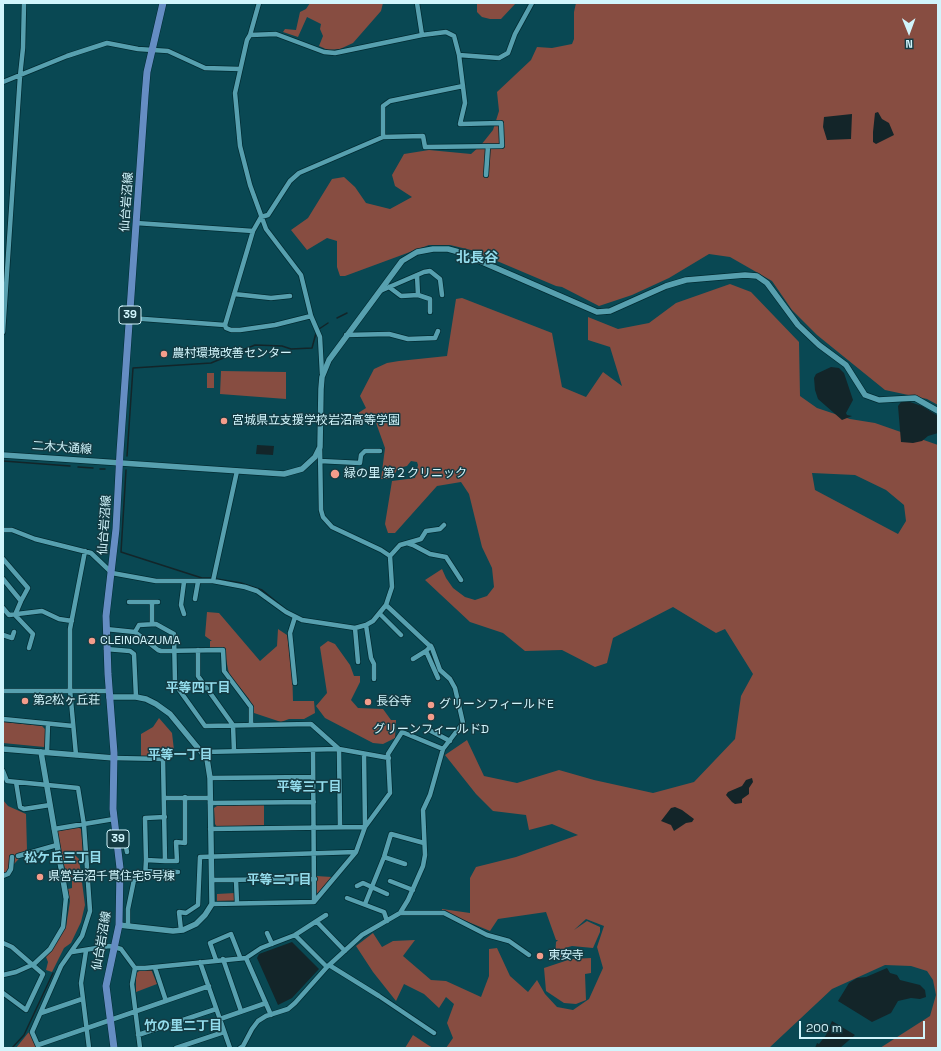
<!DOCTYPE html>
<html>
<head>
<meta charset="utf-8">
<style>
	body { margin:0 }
	#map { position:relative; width:941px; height:1051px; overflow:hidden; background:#094853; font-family:"Space Grotesk",sans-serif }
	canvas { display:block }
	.frame { position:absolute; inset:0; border:4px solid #d1f5fc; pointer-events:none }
	.north { position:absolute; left:889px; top:12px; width:40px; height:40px; -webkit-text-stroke:3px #143b43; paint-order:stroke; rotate:179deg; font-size:11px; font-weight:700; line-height:16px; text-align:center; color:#d1f5fc }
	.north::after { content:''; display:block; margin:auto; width:14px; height:18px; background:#d1f5fc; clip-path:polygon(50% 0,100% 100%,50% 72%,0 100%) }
	.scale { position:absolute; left:799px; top:1021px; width:126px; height:18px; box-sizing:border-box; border:2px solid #d1f5fc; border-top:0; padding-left:5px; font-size:12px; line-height:14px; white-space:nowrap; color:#d1f5fc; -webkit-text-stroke:3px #143b43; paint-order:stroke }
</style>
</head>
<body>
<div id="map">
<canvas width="941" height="1051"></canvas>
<div class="frame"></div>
<div class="north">N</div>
<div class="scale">200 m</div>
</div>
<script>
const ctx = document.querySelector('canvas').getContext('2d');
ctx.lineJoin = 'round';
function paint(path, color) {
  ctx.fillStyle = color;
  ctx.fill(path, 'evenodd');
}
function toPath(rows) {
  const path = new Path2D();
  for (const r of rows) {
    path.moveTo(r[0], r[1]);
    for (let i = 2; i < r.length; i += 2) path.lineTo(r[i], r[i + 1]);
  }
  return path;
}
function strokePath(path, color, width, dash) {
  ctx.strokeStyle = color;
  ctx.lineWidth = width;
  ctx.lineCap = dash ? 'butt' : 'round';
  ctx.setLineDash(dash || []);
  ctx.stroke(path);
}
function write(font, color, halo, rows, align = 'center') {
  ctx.font = font + ' "Space Grotesk","Noto Sans JP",sans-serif';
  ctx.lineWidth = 3;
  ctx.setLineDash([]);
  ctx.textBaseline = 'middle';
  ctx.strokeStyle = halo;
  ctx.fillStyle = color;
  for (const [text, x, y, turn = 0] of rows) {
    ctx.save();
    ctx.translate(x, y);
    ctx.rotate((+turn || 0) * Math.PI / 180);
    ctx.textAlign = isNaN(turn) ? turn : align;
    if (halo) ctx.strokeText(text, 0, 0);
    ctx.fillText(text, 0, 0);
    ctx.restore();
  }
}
paint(toPath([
	[310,3,383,3,381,11,353,43,340,49,328,50,319,46,323,36,320,29,321,24,307,17,298,37,283,32,285,29,296,30,300,12,306,9],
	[477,3,516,3,501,19,490,19,482,17,477,12],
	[576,3,938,3,938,405,927,399,885,390,817,335,792,310,772,281,730,257,709,254,669,278,632,295,599,306,562,287,556,286,471,250,450,245,429,245,345,276,340,276,337,267,337,241,327,238,307,250,291,230,308,218,332,179,344,177,355,187,366,203,390,209,412,197,395,186,392,175,404,154,429,150,471,154,481,145,493,130,499,111,497,92,531,60,537,47,552,48,572,44,574,39,574,12],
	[730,284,751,292,799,342,800,396,817,408,850,419,875,423,938,445,938,1048,880,1048,930,1016,936,995,933,980,927,971,911,966,885,965,832,989,769,1048,446,1048,453,1038,447,1023,454,1004,446,997,439,1008,424,994,404,984,396,1001,373,972,356,946,373,933,382,947,393,941,415,940,403,956,431,980,446,981,481,997,489,976,489,949,497,948,510,976,528,992,537,980,545,994,557,1007,573,1010,589,999,603,968,597,947,604,926,586,919,574,930,587,921,600,927,600,932,593,948,572,946,565,948,566,957,555,957,556,942,558,940,556,940,546,912,498,919,490,931,442,911,442,909,470,913,470,878,476,867,516,857,578,835,552,824,529,830,526,815,493,811,476,794,445,755,467,740,484,776,517,783,559,770,594,780,653,793,694,782,735,739,741,696,753,674,725,629,716,633,673,607,613,638,607,663,595,667,562,650,525,651,503,633,470,622,425,580,442,569,446,578,453,588,465,597,475,600,487,596,494,587,492,568,482,547,469,494,461,482,437,486,395,533,388,533,385,524,392,481,415,478,418,465,417,462,411,461,407,466,398,468,392,479,381,479,385,448,375,420,353,425,349,419,366,408,360,396,374,369,387,363,399,361,447,356,456,299,462,298,552,333,562,387,586,397,603,372,622,386,610,347,588,340,588,317,618,329,649,323,676,303],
	[812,473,855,475,886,490,904,505,906,521,898,534,815,490],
	[221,371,286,372,286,399,220,394],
	[207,373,214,373,214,388,207,388],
	[207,612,219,613,260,661,277,646,278,629,287,635,292,666,293,701,314,701,315,713,304,719,289,719,281,722,254,713,249,699,229,674,224,649,210,648,210,641,212,641,205,636],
	[328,641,335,644,350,665,354,676,360,676,360,682,351,700,358,708,383,709,391,720,396,720,395,738,383,744,373,743,325,718,316,706,327,693,320,647],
	[159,718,172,733,174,750,163,757,141,757,141,734,153,727],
	[3,722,42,726,45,729,46,745,44,747,3,743],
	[3,800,8,806,26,814,27,850,3,876],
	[264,804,264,825,217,827,215,824,214,808,217,806],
	[78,827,81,829,83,854,77,855,73,852,72,852,79,859,85,905,81,922,71,943,64,948,52,972,46,970,48,962,46,957,66,927,70,901,68,889,72,888,72,877,67,877,57,836,58,831],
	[316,876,332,877,316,895],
	[235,893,235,902,217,902,217,894],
	[591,958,591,973,585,974,586,1000,576,1004,564,1003,546,991,544,968,571,959],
	[151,969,157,984,136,992,136,973,141,970],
	[30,1032,37,1048,16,1048,28,1033],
	[413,1035,428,1045,433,1048,405,1048]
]), '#874d41');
paint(toPath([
	[878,112,882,119,889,123,894,135,876,144,873,142,873,132,875,113],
	[852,114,851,139,827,140,823,127,824,117],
	[831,367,839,368,844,373,853,400,846,413,847,415,852,416,842,420,818,399,815,390,814,378,816,374],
	[907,401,922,406,938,416,938,433,928,436,922,441,913,443,901,442,898,406,901,402],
	[257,445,274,446,273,455,256,454],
	[752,778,753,782,749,788,749,794,742,799,742,803,735,804,732,802,726,795,728,792,742,786,746,780],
	[675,807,682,810,694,819,692,822,686,823,674,831,671,825,661,821,671,808],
	[292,942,319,969,292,998,278,1005,257,958,259,954],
	[887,968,890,973,897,975,900,980,920,985,925,990,926,997,920,999,911,998,898,1001,891,1013,872,1022,838,1001,849,983,857,978,866,977],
	[832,1021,855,1035,840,1048,815,1048,817,1043,819,1044,826,1035]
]), '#132529');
strokePath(toPath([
	[337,318,347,313],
	[319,329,328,323],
	[127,456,133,368,211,363,255,345,282,346,291,349,312,348,316,333],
	[3,461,70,466],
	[78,467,93,468],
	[100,469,105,469],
	[126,470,121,552,202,578,211,578],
	[217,579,241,583,262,590,284,608],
	[12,1048,24,1035,53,973]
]), '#132529', 1.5);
const minor = toPath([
	[259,3,250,35,247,40,235,93,240,146,250,185,266,229,301,275,311,316,320,337,322,374],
	[417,3,422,35],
	[250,35,276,34,324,52,335,53,422,35,446,32,454,36,459,55,465,103,460,124,501,123,502,146,425,147,423,136,383,137],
	[459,55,499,58,508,53,515,34,532,3],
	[3,82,67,56,107,43,138,49,168,51,205,68,240,69],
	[486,175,488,146],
	[136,223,253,231],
	[417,275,418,295],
	[389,287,401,296,418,295,430,299,430,312],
	[380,291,424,272,430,271,440,279,442,295],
	[234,294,271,298,290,296],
	[130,318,225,325,226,328,231,330,240,330,275,325,311,316],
	[225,325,253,231,261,217,268,215,290,181,299,173,383,137,383,106,390,101,463,86],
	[3,332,20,76,23,48,24,3],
	[346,335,389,334,408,339,435,338,438,331],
	[320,461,360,463,361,455,365,451,380,451],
	[3,530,12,530,35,539,91,553,112,573,156,581,213,581,245,587,257,591,286,612,302,620,355,628,366,625,373,621,386,605,392,587,390,556,381,550,332,527,323,517,321,510,320,448],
	[407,543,421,539,426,531,440,529,444,525],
	[390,556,400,545,407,543,413,545,430,554,446,557,461,580],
	[3,559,28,588,21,601],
	[3,579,21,601,15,615,33,634,29,648],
	[213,581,237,471],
	[195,599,198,582],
	[129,602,158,602],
	[152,602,152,624],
	[3,608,9,615,42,611,59,619,72,621],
	[184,614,181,605,184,582],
	[380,614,401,635],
	[295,617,290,633,295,683],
	[366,625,371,658,374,664,374,679],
	[355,628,358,662],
	[106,629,135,632,158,650,161,651,223,650,224,671,251,707,251,725],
	[135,632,139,625,156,624,174,634,175,684,205,726,311,724,339,749,340,827],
	[3,635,12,638,14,632],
	[431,646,426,651,438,678],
	[106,649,130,651,134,654,136,697],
	[198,650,198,676,233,725,234,751],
	[413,659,426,651],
	[3,691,109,691],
	[3,719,73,726],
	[429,730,450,741],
	[313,750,314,902],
	[47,752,48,724],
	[203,752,339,749,389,758],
	[364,754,365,826],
	[76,755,70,690,70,629,85,551],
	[114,758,163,759,165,861,146,860,145,879,134,880,128,909,128,926],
	[3,771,7,781,78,788,84,825,90,911,82,936,61,966,32,1032,39,1048],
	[210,778,313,777],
	[16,782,20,807,24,809,50,805],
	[165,798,210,798],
	[210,803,314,802],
	[54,829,114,819],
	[210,829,365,827],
	[118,842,125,842,127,852],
	[18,856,57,845],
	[384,857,405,864],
	[146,860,145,818,165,817],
	[165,861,177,861,176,842,185,843,185,797],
	[145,871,178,872],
	[3,876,8,874,11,869,12,857],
	[212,880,315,879],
	[236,880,237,903],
	[390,881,413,890],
	[357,886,363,883,387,894],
	[347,898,384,912,387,921],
	[212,904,314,902,356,852,365,827,390,793,388,754,402,732,443,749],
	[365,904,384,857,391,834,424,843],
	[400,913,444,913,487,935,509,941,529,955],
	[317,922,345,951],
	[181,930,179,912,186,913,198,905,200,857,356,852],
	[267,933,272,944],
	[295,935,326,915],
	[3,943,12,947,43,974,26,1010,3,993],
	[86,951,81,983,89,1048],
	[72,952,109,946,114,947,121,949,135,968,145,968,246,958],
	[246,958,261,948,295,935,327,967],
	[246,958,271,1015],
	[223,959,241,1011],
	[216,960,210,943,231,934,240,957],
	[200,962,230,1048],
	[329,965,379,996,434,1033],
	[135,968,132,984,140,1048],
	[155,968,166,1001],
	[3,975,16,972,34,964,50,949,63,927,66,897],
	[41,1013,82,999],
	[220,1019,266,1003],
	[138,1035,216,1009],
	[38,1045,209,986],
	[176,1048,224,1032],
	[240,1048,243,1046,252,1029,258,1021,266,1016,288,1009,295,1003,327,967,362,935,400,913,408,900,423,866,425,855,423,810,430,795,443,749,463,723,455,688,450,679,440,670,432,648,386,605]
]);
const tertiary = toPath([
	[3,455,284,474,302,469,315,457,320,447,321,389,322,377,329,360,402,261,417,252,433,249,448,249,459,252,597,312,610,311,666,286,686,280,745,275,757,276,767,283,798,325,819,345,846,365,865,395,879,400,915,398,938,411],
	[109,697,136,697,146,699,156,704,170,714,207,759,210,778,212,904,205,915,196,924,183,930,173,931,119,925],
	[3,749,114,758],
	[41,752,66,897]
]);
const primary = toPath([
	[114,1048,106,986,119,925,120,868,113,809,114,753,108,674,106,616,116,529,120,452,145,96,147,72,163,3]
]);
strokePath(minor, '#022c33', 6);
strokePath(tertiary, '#022c33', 7);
strokePath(primary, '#022c33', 8);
strokePath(minor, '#57a0af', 4.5);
strokePath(tertiary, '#57a0af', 5.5);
strokePath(primary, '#658dc3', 7);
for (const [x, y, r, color] of [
	[164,354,4,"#f49d8b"],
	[224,421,4,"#f49d8b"],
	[335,474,5,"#f49d8b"],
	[92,641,4,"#f49d8b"],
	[25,701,4,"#f49d8b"],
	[368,702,4,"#f49d8b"],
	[431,705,4,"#f49d8b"],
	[431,717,4,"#f49d8b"],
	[40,877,4,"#f49d8b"],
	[540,956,4,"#f49d8b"]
]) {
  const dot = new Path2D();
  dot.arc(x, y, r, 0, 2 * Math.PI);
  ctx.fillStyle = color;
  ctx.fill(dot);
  strokePath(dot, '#143b43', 1.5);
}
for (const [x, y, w] of [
	[130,315,22],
	[118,839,22]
]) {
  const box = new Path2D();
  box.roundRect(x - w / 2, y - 9, w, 18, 3);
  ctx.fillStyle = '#143b43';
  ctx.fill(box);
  strokePath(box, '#d1f5fc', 1);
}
write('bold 11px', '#d1f5fc', null, [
	["39",130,315],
	["39",118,839]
]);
write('12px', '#d1f5fc', '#143b43', [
	["仙台岩沼線",127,202,-86],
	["二木大通線",62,448,4],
	["仙台岩沼線",105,525,-86],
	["仙台岩沼線",102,941,-80]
]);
write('12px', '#d1f5fc', '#143b43', [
	["農村環境改善センター",172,354],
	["宮城県立支援学校岩沼高等学園",232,421],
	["緑の里 第２クリニック",344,474],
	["CLEINOAZUMA",100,641],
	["第2松ヶ丘荘",33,701],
	["長谷寺",376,702],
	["グリーンフィールドE",439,705],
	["グリーンフィールドD",431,730,"center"],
	["県営岩沼千貫住宅5号棟",48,877],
	["東安寺",548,956]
], 'left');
write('bold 13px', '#93dcec', '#143b43', [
	["平等四丁目",198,688],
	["平等一丁目",180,755],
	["平等三丁目",309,787],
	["松ケ丘三丁目",63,858],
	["平等二丁目",279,880],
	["竹の里二丁目",183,1026]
]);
write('bold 14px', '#93dcec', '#143b43', [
	["北長谷",477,258]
]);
</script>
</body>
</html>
